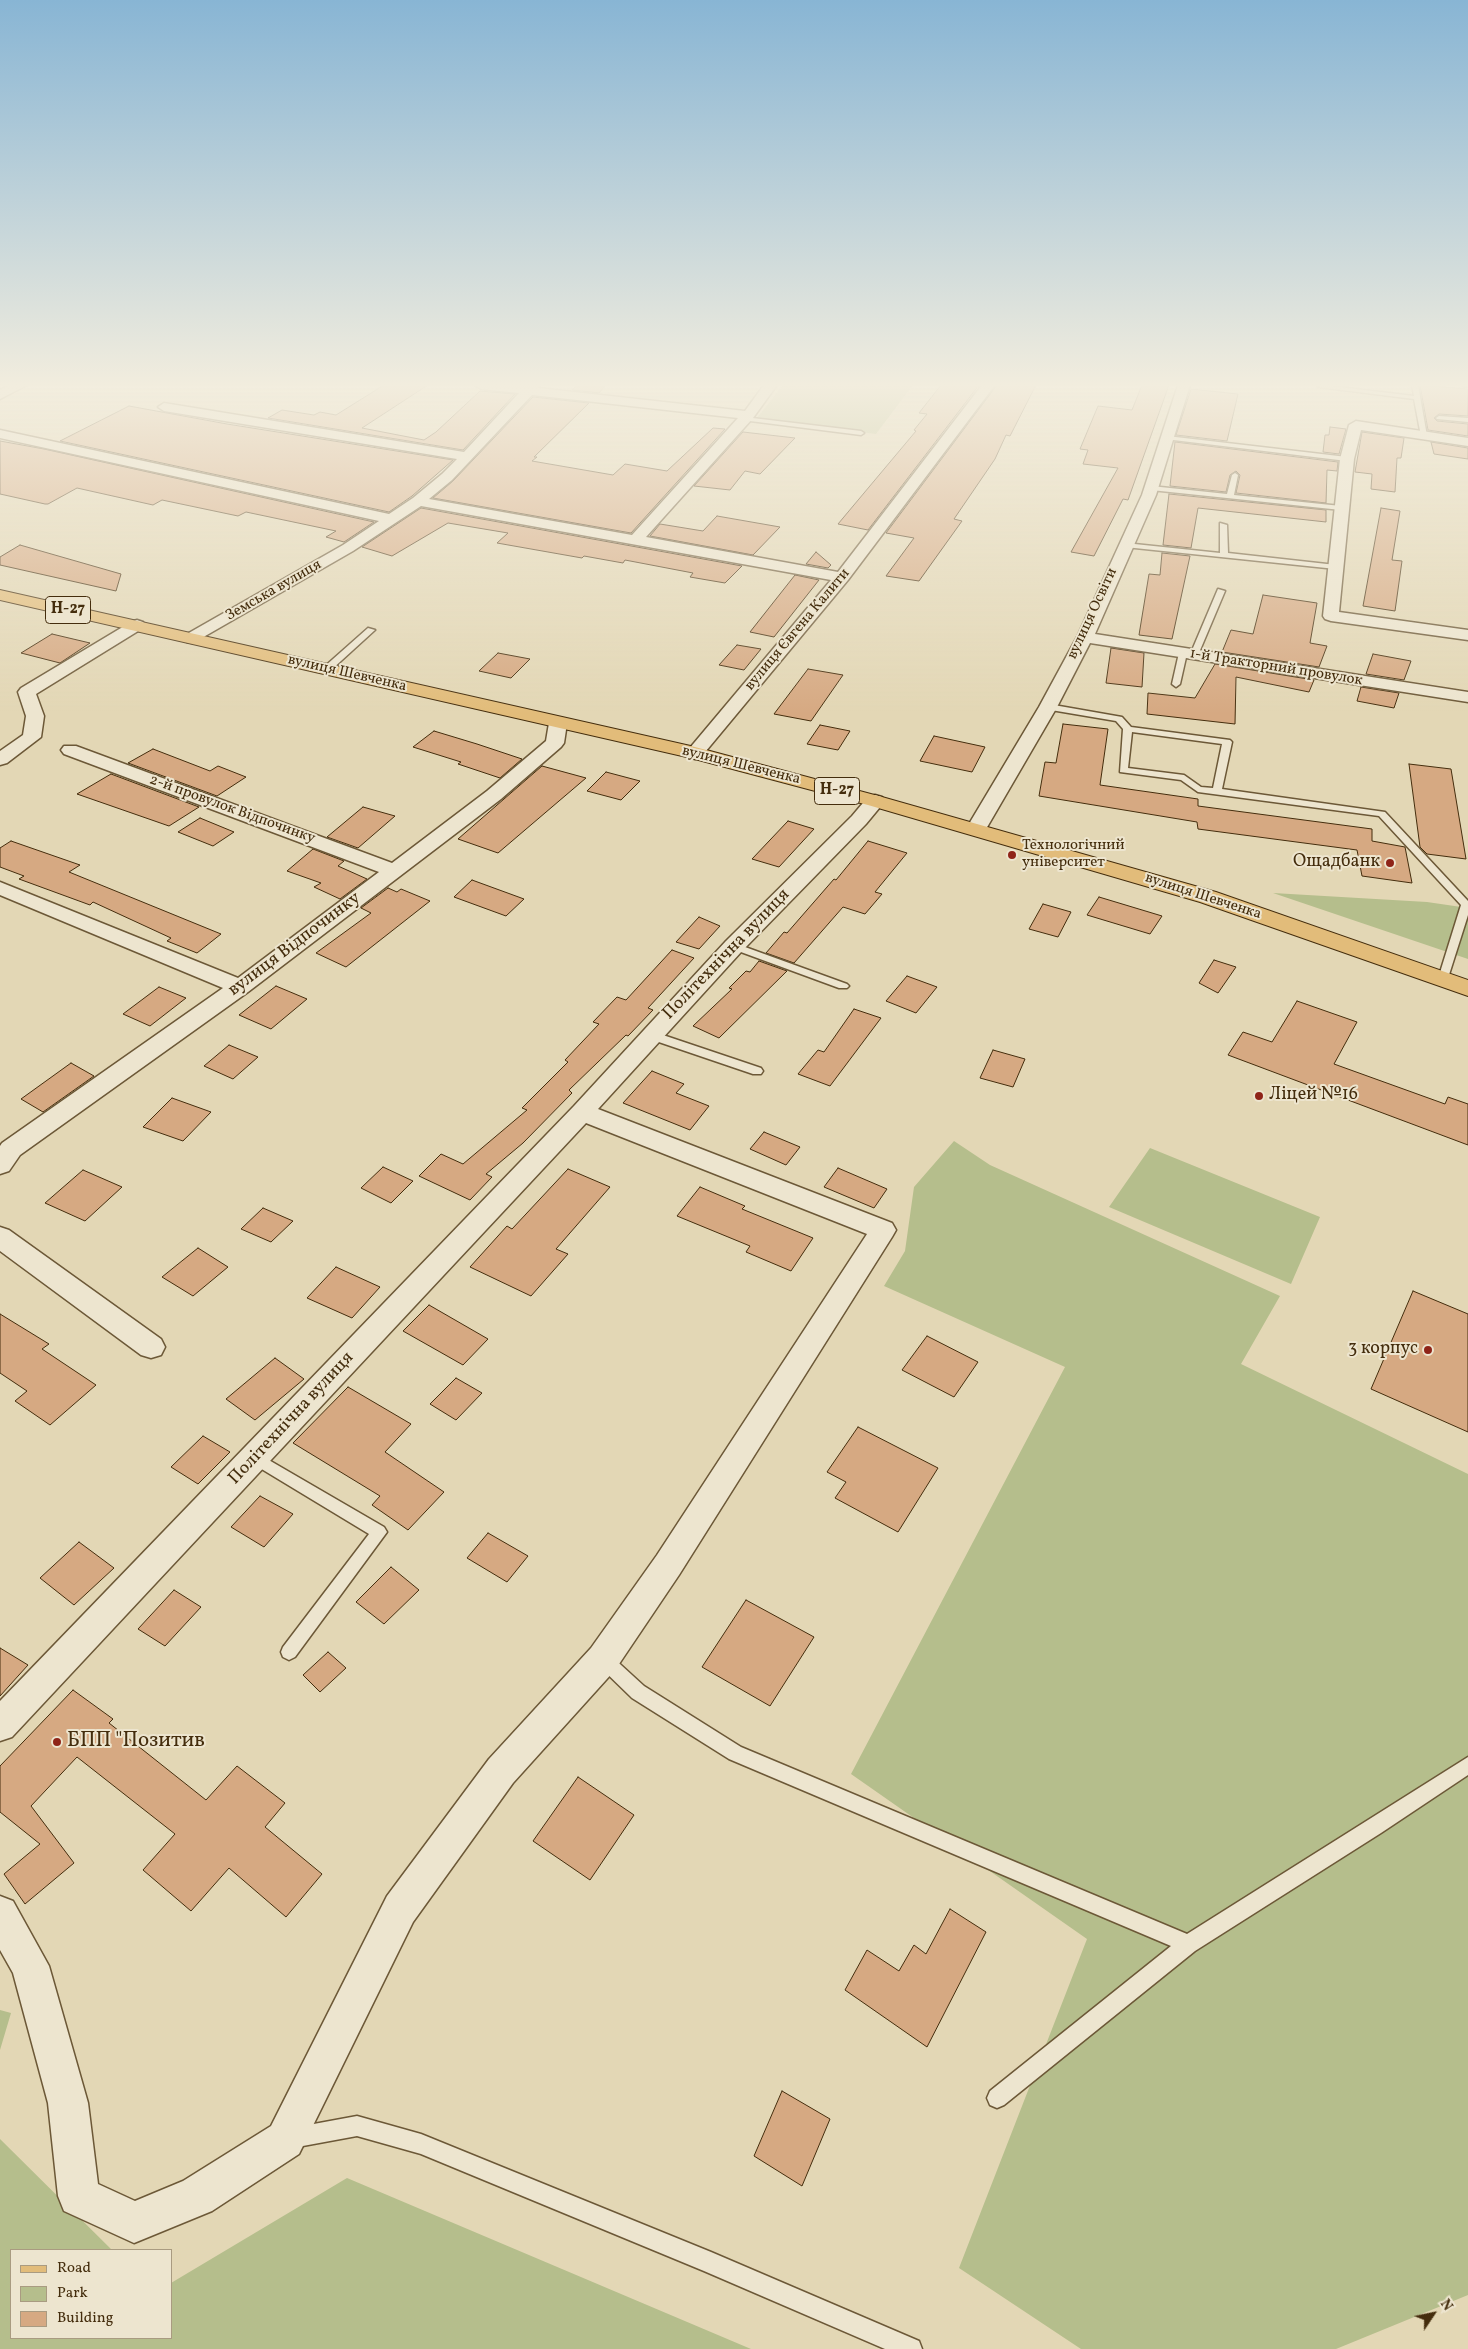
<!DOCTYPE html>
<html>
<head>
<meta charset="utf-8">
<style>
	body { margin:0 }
	#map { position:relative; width:1468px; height:2349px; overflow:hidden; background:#e3d7b5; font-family:Vollkorn,serif }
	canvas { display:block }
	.legend { position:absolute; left:10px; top:2249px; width:162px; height:90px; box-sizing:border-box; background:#ede5cf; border:1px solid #a99b81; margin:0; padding:6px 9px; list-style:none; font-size:15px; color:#442d0d }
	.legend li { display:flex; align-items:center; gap:10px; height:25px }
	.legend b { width:25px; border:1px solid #a99b81 }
	.north { position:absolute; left:1408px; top:2289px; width:50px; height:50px; -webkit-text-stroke:4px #ede5cf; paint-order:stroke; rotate:56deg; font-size:14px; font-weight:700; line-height:20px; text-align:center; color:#442d0d }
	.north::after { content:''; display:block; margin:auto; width:18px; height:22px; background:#442d0d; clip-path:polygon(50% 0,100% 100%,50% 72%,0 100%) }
</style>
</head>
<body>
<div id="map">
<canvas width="1468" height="2349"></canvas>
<ul class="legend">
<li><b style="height:6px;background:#e2bc7a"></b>Road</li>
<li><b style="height:14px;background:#b5be8c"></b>Park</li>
<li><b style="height:14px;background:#d6a982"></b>Building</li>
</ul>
<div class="north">N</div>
</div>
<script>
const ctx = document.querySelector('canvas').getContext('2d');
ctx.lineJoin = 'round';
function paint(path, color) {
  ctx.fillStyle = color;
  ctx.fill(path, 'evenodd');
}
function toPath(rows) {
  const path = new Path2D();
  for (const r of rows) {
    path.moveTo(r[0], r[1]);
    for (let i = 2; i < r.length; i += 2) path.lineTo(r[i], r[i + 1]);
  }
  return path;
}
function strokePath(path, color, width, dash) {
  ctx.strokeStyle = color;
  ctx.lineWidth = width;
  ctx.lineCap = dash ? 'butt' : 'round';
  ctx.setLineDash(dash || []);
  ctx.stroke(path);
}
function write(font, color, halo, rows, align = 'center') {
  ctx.font = font + ' Vollkorn,serif';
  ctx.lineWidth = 4;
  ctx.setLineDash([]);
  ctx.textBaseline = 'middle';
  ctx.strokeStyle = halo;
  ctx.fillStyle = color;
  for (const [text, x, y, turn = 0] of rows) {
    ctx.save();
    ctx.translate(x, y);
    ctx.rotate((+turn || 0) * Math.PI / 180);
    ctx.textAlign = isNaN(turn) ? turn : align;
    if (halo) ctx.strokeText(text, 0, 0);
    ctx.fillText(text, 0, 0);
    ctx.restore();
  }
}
paint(toPath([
	[783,385,913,385,876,434,756,419],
	[1273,893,1427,902,1468,908,1468,959],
	[954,1141,990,1165,1280,1296,1241,1364,1468,1474,1468,2295,1336,2349,1081,2349,959,2268,1087,1939,851,1774,1065,1367,884,1286,905,1251,914,1187],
	[1150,1148,1320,1217,1291,1284,1109,1207],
	[0,2010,11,2013,0,2050],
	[0,2139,112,2250,11,2250,11,2338,171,2338,171,2283,347,2178,751,2349,0,2349]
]), '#b5be8c');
const building = toPath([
	[384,385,428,385,362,428,424,440,436,432,480,391,515,394,463,450,268,418,282,410,314,415,320,412,336,415,384,385],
	[577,385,606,385,599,393,572,390,577,385],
	[941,385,979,385,868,530,838,524,916,431,914,430,927,414,919,413,941,385],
	[997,385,1036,385,1010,436,1006,435,995,459,954,519,962,521,919,581,886,576,914,538,886,533,997,385],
	[1142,385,1169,385,1128,500,1123,499,1094,556,1071,552,1118,468,1083,464,1088,450,1080,449,1098,406,1132,410,1142,385],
	[1420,385,1468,389,1468,416,1439,414,1434,418,1437,421,1468,424,1468,436,1428,430,1420,385],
	[1191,389,1238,394,1227,441,1176,435,1191,389],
	[533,397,589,403,534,457,537,457,532,461,613,475,625,464,667,471,713,428,725,429,631,533,433,498,453,481,533,397],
	[129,406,227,424,453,460,412,496,389,512,60,441,129,406],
	[1330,427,1346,429,1339,454,1323,452,1325,435,1329,435,1330,427],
	[743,432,795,438,760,474,745,471,730,490,694,486,743,432],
	[1362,432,1404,438,1401,458,1397,458,1395,492,1371,489,1372,474,1355,472,1362,432],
	[0,441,44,449,374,522,344,542,326,537,336,531,246,512,238,516,162,500,153,505,77,488,48,504,45,504,0,494,0,441],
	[1175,442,1338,462,1337,471,1327,470,1326,503,1236,493,1240,475,1236,471,1230,475,1226,492,1170,486,1175,442],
	[1431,442,1468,448,1468,459,1434,454,1431,442],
	[1169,494,1326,510,1326,522,1198,508,1191,548,1163,545,1169,494],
	[421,508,742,566,725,583,690,577,693,573,625,560,623,563,584,556,582,558,497,543,508,533,448,523,392,556,362,547,421,508],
	[1381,508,1400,511,1392,560,1402,561,1395,611,1363,606,1381,508],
	[717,516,780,527,753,555,650,536,660,524,703,531,717,516],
	[20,545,121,574,116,591,0,565,0,557,20,545],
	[816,552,831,565,828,568,806,564,816,552],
	[1162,553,1190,556,1172,639,1139,635,1149,574,1160,575,1162,553],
	[795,575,819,580,774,637,750,632,795,575],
	[1263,595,1317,603,1310,643,1327,646,1319,667,1222,652,1231,630,1253,634,1263,595],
	[52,634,90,643,60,663,21,653,52,634],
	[737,645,761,649,744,670,719,665,737,645],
	[1111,648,1144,653,1142,687,1106,683,1111,648],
	[498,653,530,659,511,678,479,671,498,653],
	[1373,654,1411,661,1404,680,1366,674,1373,654],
	[1215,664,1314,680,1309,692,1236,677,1235,724,1147,714,1148,693,1195,698,1215,664],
	[808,669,843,675,811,721,774,714,808,669],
	[1361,687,1399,693,1394,708,1357,701,1361,687],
	[1063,724,1108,729,1100,785,1198,799,1198,806,1372,829,1372,841,1405,847,1412,883,1362,876,1357,850,1198,829,1197,822,1039,796,1045,762,1056,763,1063,724],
	[820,725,850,731,838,750,807,744,820,725],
	[434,731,477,744,522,759,500,778,458,764,461,762,413,747,434,731],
	[934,736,985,747,972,772,920,761,934,736],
	[153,749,210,771,218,766,246,777,217,796,128,763,153,749],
	[1409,764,1451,769,1466,859,1427,854,1420,847,1409,764],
	[542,766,586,778,498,853,458,839,542,766],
	[606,772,640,781,621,800,587,791,606,772],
	[111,774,199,807,169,826,77,794,111,774],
	[363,807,395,816,358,848,327,837,363,807],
	[200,818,234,832,213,846,178,832,200,818],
	[788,821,814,829,779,867,752,859,788,821],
	[11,841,80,865,69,872,221,934,197,953,167,941,171,938,93,902,90,905,19,879,24,876,0,867,0,848,11,841],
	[868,841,907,853,875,892,882,894,865,914,843,907,794,963,766,953,784,932,787,933,834,879,836,880,868,841],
	[313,849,344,861,338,866,367,879,340,899,314,887,321,883,287,871,313,849],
	[472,880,524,899,506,916,454,897,472,880],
	[388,888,397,892,401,889,430,901,346,967,316,953,371,913,361,908,388,888],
	[1099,897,1162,916,1150,934,1087,915,1099,897],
	[1043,904,1071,912,1058,937,1029,929,1043,904],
	[699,917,720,926,699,949,676,942,699,917],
	[672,950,694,958,648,1008,653,1010,628,1036,626,1035,569,1090,572,1093,523,1143,486,1174,492,1177,470,1200,419,1176,441,1154,463,1164,527,1110,522,1108,568,1062,565,1060,599,1024,593,1022,617,997,626,1000,672,950],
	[1214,960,1236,967,1218,993,1199,983,1214,960],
	[759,961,787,971,719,1038,693,1026,732,989,729,988,746,971,750,972,759,961],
	[907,976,937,987,916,1013,886,1001,907,976],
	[276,986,307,999,271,1029,239,1015,276,986],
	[159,987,186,998,150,1026,123,1014,159,987],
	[1297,1001,1357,1022,1334,1064,1445,1104,1448,1097,1468,1104,1468,1145,1228,1055,1243,1032,1272,1042,1297,1001],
	[854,1009,881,1018,830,1086,798,1074,818,1050,824,1052,854,1009],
	[229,1045,258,1057,233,1079,204,1066,229,1045],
	[993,1050,1025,1059,1013,1087,980,1078,993,1050],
	[71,1063,94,1076,43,1112,21,1099,71,1063],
	[652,1071,684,1084,676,1093,709,1106,690,1130,623,1103,652,1071],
	[172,1098,211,1112,183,1141,143,1127,172,1098],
	[764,1132,800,1147,786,1165,750,1149,764,1132],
	[383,1167,413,1181,391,1203,361,1188,383,1167],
	[838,1168,887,1189,874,1208,824,1187,838,1168],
	[568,1169,610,1187,556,1249,568,1254,531,1296,470,1267,507,1226,512,1229,568,1169],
	[83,1170,122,1187,85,1221,45,1203,83,1170],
	[700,1187,745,1206,742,1209,813,1238,791,1271,746,1252,750,1246,677,1216,700,1187],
	[263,1208,293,1221,271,1242,241,1229,263,1208],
	[198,1248,228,1267,193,1296,162,1277,198,1248],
	[336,1267,380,1287,352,1318,307,1298,336,1267],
	[1413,1291,1468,1314,1468,1432,1371,1389,1413,1291],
	[429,1305,488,1339,463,1365,403,1331,429,1305],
	[0,1314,49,1344,42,1349,96,1385,50,1425,15,1401,27,1391,0,1373,0,1314],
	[927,1336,978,1362,954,1397,902,1370,927,1336],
	[275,1358,304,1379,255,1420,226,1399,275,1358],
	[456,1378,482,1393,456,1420,430,1404,456,1378],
	[348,1387,411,1424,385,1452,444,1492,408,1530,372,1505,380,1496,293,1443,348,1387],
	[858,1427,938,1468,898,1532,835,1498,846,1482,827,1472,858,1427],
	[203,1436,230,1452,198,1484,171,1467,203,1436],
	[260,1496,293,1514,264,1547,231,1527,260,1496],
	[488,1533,528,1556,507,1582,467,1558,488,1533],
	[79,1542,114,1568,74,1605,40,1578,79,1542],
	[391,1567,419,1590,384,1624,356,1602,391,1567],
	[174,1590,201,1607,165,1646,138,1629,174,1590],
	[746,1600,814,1637,770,1706,702,1667,746,1600],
	[0,1648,28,1665,0,1696,0,1648],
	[328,1652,346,1668,320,1692,303,1675,328,1652],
	[73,1690,113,1719,109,1723,206,1800,237,1766,285,1803,265,1827,322,1874,286,1917,229,1868,191,1911,143,1870,175,1834,77,1757,31,1806,74,1863,25,1904,4,1874,40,1844,0,1812,0,1766,73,1690],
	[578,1777,634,1815,590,1880,533,1841,578,1777],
	[950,1909,986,1932,927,2047,845,1990,867,1950,899,1971,914,1945,926,1954,950,1909],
	[782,2091,830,2119,802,2186,754,2156,782,2091]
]);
paint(building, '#d6a982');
strokePath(building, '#442d0d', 1);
const lane = toPath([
	[1322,385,1414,396,1412,385,1418,385,1427,436,1424,438,1421,436,1414,399,1318,387,1322,385],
	[1462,385,1468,385,1468,387,1463,386,1462,385],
	[1439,416,1468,418,1468,422,1437,419,1436,418,1439,416],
	[744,417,861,431,864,433,861,435,742,420,741,419,744,417],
	[1167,436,1347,457,1350,459,1347,461,1165,439,1164,438,1167,436],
	[1235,473,1238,475,1234,495,1341,506,1345,508,1341,510,1151,490,1147,488,1151,486,1227,494,1232,475,1235,473],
	[1220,523,1227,525,1228,553,1336,565,1340,567,1336,569,1125,547,1121,545,1125,543,1220,553,1220,523],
	[1218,589,1225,591,1198,655,1191,657,1190,655,1218,589],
	[368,628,375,630,330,671,324,671,324,667,368,628],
	[1183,650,1187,653,1180,684,1176,687,1172,684,1179,653,1183,650],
	[1048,704,1122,717,1131,727,1230,740,1232,742,1222,789,1385,812,1468,901,1468,915,1447,981,1439,981,1438,979,1461,905,1379,816,1198,792,1181,780,1120,772,1123,729,1116,721,1045,709,1044,707,1048,704],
	[1132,732,1222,744,1213,788,1201,787,1184,775,1128,768,1132,732],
	[734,943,847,984,849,986,847,988,839,988,730,948,729,946,730,944,734,943],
	[651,1031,761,1068,763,1071,761,1074,753,1074,647,1038,645,1035,651,1031],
	[255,1452,384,1527,387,1532,295,1657,289,1660,283,1657,281,1652,283,1647,369,1534,250,1462,248,1458,250,1454,255,1452],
	[603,1651,609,1654,644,1686,741,1747,1187,1934,1468,1757,1468,1775,1381,1833,1195,1951,1004,2105,997,2108,990,2105,987,2098,990,2091,1171,1946,729,1759,632,1698,597,1664,595,1659,597,1654,603,1651],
	[357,2116,421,2134,711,2252,919,2341,922,2349,885,2349,704,2271,421,2154,357,2136,292,2148,285,2145,282,2138,285,2131,292,2128,357,2116]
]);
const street = toPath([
	[10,385,27,385,0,399,0,390,10,385],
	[475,385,540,385,538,388,745,411,764,385,777,385,753,418,646,537,838,572,982,385,995,385,848,580,701,757,695,759,689,757,686,753,689,749,831,580,421,506,353,551,193,643,187,642,185,638,187,634,343,545,379,521,0,438,0,430,389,514,413,498,442,474,457,459,164,411,158,407,164,403,464,452,519,393,481,389,475,385],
	[532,395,738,418,632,535,429,499,452,480,532,395],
	[1178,385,1190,385,1156,495,1095,634,1468,692,1468,702,1090,643,1057,707,986,829,983,833,976,835,969,833,966,829,1039,707,1077,637,1142,495,1178,385],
	[1356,421,1468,438,1468,446,1361,430,1354,459,1339,612,1468,630,1468,640,1331,621,1325,619,1323,616,1340,459,1349,425,1356,421],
	[137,620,143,622,145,625,143,628,36,694,44,716,41,737,7,763,0,765,0,751,23,735,26,716,18,692,21,688,131,622,137,620],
	[558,718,564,719,567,723,564,743,561,747,501,799,248,992,20,1155,9,1171,0,1174,0,1146,2,1143,223,988,0,895,0,882,238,978,379,872,64,754,61,750,64,746,76,746,392,863,487,791,546,741,549,723,552,719,558,718],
	[875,795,882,797,885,801,866,824,742,951,598,1109,892,1223,896,1230,892,1237,679,1575,615,1670,513,1783,413,1922,299,2154,212,2211,134,2243,64,2211,58,2196,48,2103,13,1973,0,1950,0,1896,13,1901,49,1966,88,2103,98,2184,135,2201,183,2181,271,2126,387,1896,489,1759,591,1648,657,1555,867,1234,586,1123,12,1737,0,1741,0,1701,574,1106,726,941,852,816,868,797,875,795],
	[0,1227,9,1230,161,1339,165,1347,161,1355,151,1358,141,1355,0,1251,0,1227]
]);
const primary = toPath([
	[0,590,695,747,882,797,1216,892,1468,980,1468,996,1200,902,868,805,691,758,0,600,0,590]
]);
strokePath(lane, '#6c5837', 3);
strokePath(street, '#6c5837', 3);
strokePath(primary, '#442d0d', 2);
paint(lane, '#ede5cf');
paint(street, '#ede5cf');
paint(primary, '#e2bc7a');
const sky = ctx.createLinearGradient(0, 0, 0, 714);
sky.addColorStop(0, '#88b5d4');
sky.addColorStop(0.54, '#f2edde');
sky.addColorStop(1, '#f2edde00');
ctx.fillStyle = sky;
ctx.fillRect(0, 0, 1468, 714);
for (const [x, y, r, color] of [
	[1012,855,5,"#8f2418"],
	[1390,863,5,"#8f2418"],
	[1259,1096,5,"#8f2418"],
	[1428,1350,5,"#8f2418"],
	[57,1742,5,"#8f2418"]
]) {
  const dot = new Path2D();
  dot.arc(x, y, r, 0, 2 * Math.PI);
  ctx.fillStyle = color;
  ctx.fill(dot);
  strokePath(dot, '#ede5cf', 2);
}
write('15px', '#442d0d', '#ede5cf', [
	["Земська вулиця",274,591,-30],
	["вулиця Освіти",1093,614,-65],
	["вулиця Євгена Калити",798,630,-50],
	["1-й Тракторний провулок",1276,668,9],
	["вулиця Шевченка",347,674,13],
	["вулиця Шевченка",741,766,14],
	["2-й провулок Відпочинку",232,810,20],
	["вулиця Шевченка",1203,897,18]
]);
write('15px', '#442d0d', '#ede5cf', [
	["Технологічний",1022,846],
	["університет",1022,863]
], 'left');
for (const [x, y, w] of [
	[68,610,45],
	[837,791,45]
]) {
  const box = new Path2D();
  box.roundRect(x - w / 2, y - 13.5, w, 27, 4);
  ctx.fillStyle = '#ede5cf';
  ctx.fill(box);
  strokePath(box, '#442d0d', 1);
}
write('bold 16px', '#442d0d', null, [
	["Н-27",68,610],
	["Н-27",837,791]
]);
write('18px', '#442d0d', '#ede5cf', [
	["Ощадбанк",1380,863],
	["Ліцей №16",1269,1096,"left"],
	["3 корпус",1418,1350]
], 'right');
write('18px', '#442d0d', '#ede5cf', [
	["вулиця Відпочинку",295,945,-37],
	["Політехнічна вулиця",727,955,-46],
	["Політехнічна вулиця",292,1419,-47]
]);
write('21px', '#442d0d', '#ede5cf', [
	["БПП \"Позитив",67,1742]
], 'left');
</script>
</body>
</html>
